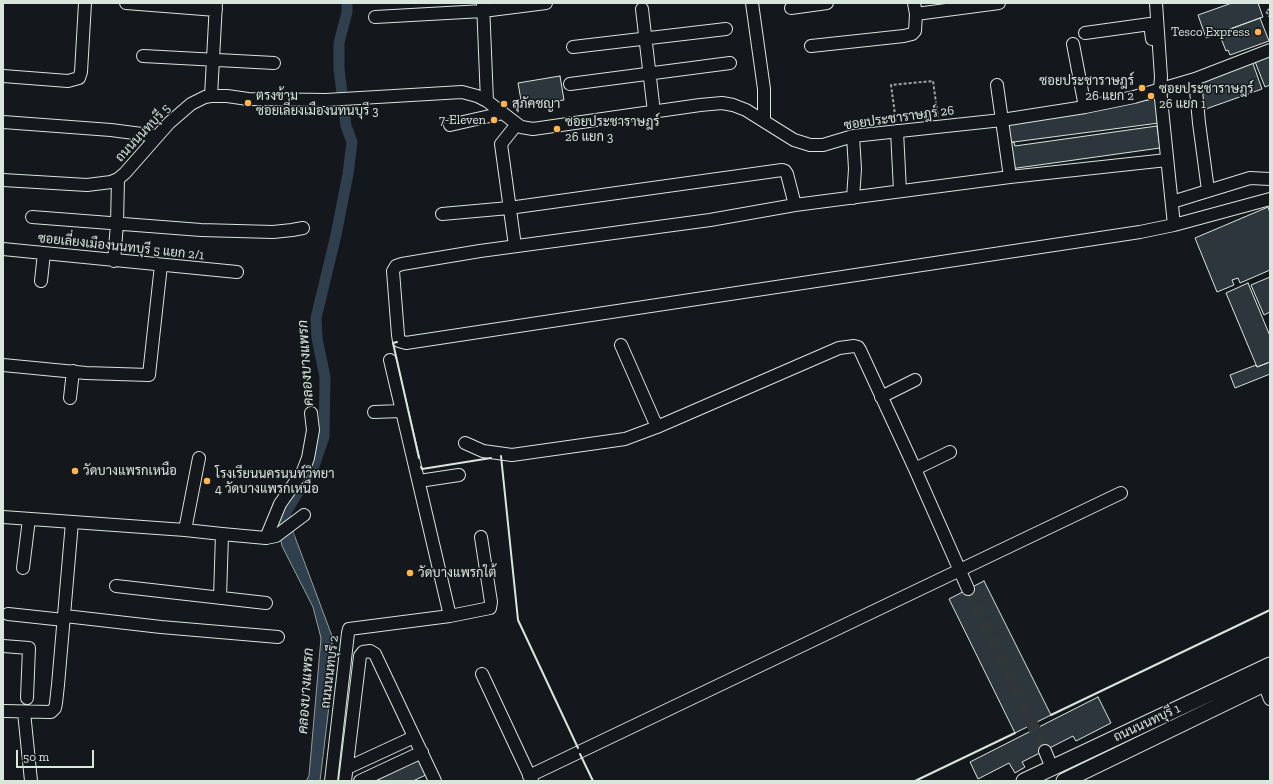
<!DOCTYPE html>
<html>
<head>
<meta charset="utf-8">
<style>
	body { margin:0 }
	#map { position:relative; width:1273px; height:784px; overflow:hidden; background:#14181c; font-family:"Zilla Slab",serif }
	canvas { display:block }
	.frame { position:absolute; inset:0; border:4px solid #d8e6dc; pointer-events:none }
	.scale { position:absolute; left:16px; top:750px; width:78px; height:18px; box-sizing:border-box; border:2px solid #d8e6dc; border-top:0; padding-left:5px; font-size:12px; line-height:14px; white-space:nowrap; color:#d8e6dc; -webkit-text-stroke:3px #14181c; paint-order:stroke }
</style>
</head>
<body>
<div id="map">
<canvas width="1273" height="784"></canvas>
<div class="frame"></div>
<div class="scale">50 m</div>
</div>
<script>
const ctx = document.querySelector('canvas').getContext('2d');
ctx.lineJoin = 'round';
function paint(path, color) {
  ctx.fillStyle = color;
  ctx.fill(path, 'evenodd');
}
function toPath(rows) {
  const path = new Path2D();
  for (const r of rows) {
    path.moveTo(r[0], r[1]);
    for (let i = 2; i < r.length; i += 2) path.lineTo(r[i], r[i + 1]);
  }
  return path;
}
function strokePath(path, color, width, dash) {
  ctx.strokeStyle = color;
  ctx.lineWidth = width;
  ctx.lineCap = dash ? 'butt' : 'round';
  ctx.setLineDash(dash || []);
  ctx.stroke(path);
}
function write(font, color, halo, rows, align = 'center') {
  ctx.font = font + ' "Zilla Slab",Sarabun,serif';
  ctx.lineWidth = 3;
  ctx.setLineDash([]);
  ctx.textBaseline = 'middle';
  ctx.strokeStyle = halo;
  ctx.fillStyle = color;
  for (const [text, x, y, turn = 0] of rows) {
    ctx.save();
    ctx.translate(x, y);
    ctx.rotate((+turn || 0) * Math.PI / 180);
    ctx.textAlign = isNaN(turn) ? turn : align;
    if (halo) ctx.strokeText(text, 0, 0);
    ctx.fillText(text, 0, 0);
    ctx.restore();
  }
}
const water = toPath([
	[292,529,332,636,332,681,320,781,306,781,309,776,321,638,313,607,282,546,280,536,292,529]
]);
paint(water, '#2f3f4d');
strokePath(water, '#939e99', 1);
strokePath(toPath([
	[289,537,284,522,286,512,314,466,324,437,325,377,317,338,316,318,336,235,348,174,352,142,346,126,339,69,339,43,347,12,347,3]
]), '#2f3f4d', 11);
const building = toPath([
	[1232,3,1258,3,1263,17,1206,38,1198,15,1232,3],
	[1260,18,1269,41,1230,55,1228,50,1226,51,1219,33,1260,18],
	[1270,53,1270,85,1265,87,1254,59,1270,53],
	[1252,61,1262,89,1203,110,1198,81,1252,61],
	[560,76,564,100,522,106,518,83,560,76],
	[1156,99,1159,123,1006,143,1003,119,1156,99],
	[1157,126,1160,148,1010,169,1006,143,1014,142,1015,146,1157,126],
	[1268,207,1270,213,1270,270,1240,283,1238,278,1232,280,1234,285,1217,292,1195,238,1268,207],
	[1270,277,1270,312,1264,315,1251,285,1270,277],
	[1248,283,1270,336,1270,362,1257,367,1226,293,1248,283],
	[1270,362,1270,374,1235,388,1230,375,1256,365,1257,367,1270,362],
	[984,581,1051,715,1015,733,949,599,984,581],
	[1098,697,1111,723,1076,741,1073,736,1022,762,1025,767,1015,773,1009,763,978,779,970,762,1098,697],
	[419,756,428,774,413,781,366,781,419,756]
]);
paint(building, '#2c363c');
strokePath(building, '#d8e6dc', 1);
strokePath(toPath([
	[968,589,1045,751]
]), '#313739', 12, [12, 6]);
const minor = toPath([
	[126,3,216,10],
	[483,3,487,101],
	[752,3,764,89,764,120],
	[914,3,916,14,999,3],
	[1156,3,1161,77,1160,89,1174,225],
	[791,8,827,3],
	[642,9,654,112],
	[375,17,483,11,546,3],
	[1085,33,1150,24,1152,39],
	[1073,44,1085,107],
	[811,46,904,36,912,34,915,31,916,14],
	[573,47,726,29],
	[143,56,274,63],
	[3,76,68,81,79,78,81,72,85,3],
	[1195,79,1199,123,1208,190],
	[570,84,730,63],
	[997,85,1010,177],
	[211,96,216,3],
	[3,122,111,130,157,136],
	[450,125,503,113],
	[897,131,900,191],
	[1167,160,1010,177,795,205,710,220,480,251,402,264,396,266,393,271,398,335,399,341,406,343,1140,232,1174,225,1270,199],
	[3,180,87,185,111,182,118,179,125,173,169,123,191,104,205,97,211,96,227,96,248,99,326,100,462,92,477,96,487,101,521,127,533,129,700,105,722,103,733,105,746,110,794,140,810,145,823,145,853,136,1002,120,1085,107,1134,97,1195,79,1270,50],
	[853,198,855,169,853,136],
	[1172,202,1250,178,1270,179],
	[442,214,509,208,782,170,785,171,787,174,795,205],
	[32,217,201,230,273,232,292,230,303,228],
	[515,246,501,144,517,124],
	[3,249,237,272],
	[114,261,117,224,118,179],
	[41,281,44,253],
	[621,345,657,427],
	[390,360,450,616],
	[3,365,86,373,149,375,161,265],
	[881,397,915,380],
	[70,398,73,371],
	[374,412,401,411],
	[465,443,483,451,512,455,625,439,657,427,839,348,854,346,858,347,860,350,915,469,968,589],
	[915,469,950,452],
	[419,481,459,475],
	[3,517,185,530,222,534,266,538,276,536,304,515],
	[185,530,199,458],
	[266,538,280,504,303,471,308,458,313,430,311,413],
	[23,568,29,519],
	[116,586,266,603],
	[220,598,222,534],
	[8,614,64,620],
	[65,616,161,627,278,637],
	[3,646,29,648,27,698],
	[482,674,532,781],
	[1264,684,1270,699],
	[3,711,51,712,55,708,56,703,58,685,72,522],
	[24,712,31,781],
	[1045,751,1052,768],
	[347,768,414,737],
	[529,776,1121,493],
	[331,781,348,633,349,629,450,616,490,608,491,602,481,537],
	[345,781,360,656,363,652,370,651,375,654,435,781],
	[360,781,422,752]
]);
const major = toPath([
	[1024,781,1270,665],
	[1064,781,1270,681]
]);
strokePath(minor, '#d8e6dc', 14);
strokePath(major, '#d8e6dc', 17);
strokePath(toPath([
	[1270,9,1266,11,1269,16,1270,15],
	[896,122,891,85,933,81,938,117]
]), '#9da8a2', 2, [3, 2]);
strokePath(minor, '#14181c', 12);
strokePath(major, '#14181c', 15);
strokePath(toPath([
	[397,342,393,343,419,458],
	[501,456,518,620,578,748],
	[421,467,422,469,491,458],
	[1051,715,1270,610],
	[580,754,593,781],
	[915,781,1015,733]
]), '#d8e6dc', 2);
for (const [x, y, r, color] of [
	[1258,32,4,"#ffb74d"],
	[1142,88,4,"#ffb74d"],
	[1151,96,4,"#ffb74d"],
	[248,103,4,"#ffb74d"],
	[504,104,4,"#ffb74d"],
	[494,120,4,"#ffb74d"],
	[557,129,4,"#ffb74d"],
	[75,471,4,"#ffb74d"],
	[207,481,4,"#ffb74d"],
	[410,573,4,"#ffb74d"]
]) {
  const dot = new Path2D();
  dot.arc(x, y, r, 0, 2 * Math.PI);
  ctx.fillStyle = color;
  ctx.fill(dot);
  strokePath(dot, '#14181c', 1.5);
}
write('13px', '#d8e6dc', '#14181c', [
	["Tesco Express",1250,32,"right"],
	["ซอยประชาราษฎร์",1134,81,"right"],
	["26 แยก 2",1134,96,"right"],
	["ซอยประชาราษฎร์",1159,89],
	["26 แยก 1",1159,104],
	["ตรงข้าม",256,96],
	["ซอยเลี่ยงเมืองนทนบุรี 3",256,111],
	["สุภัคชญา",512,104],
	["7-Eleven",486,120,"right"],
	["ซอยประชาราษฎร์",565,122],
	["26 แยก 3",565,137],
	["วัดบางแพรกเหนือ",83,471],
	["โรงเรียนนครนนท์วิทยา",215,474],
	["4 วัดบางแพรกเหนือ",215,489],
	["วัดบางแพรกใต้",418,573]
], 'left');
write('13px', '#d8e6dc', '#14181c', [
	["ซอยประชาราษฎร์ 26",899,118,-8],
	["ถนนนนทบุรี 5",143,133,-47],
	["ซอยเลี่ยงเมืองนนทบุรี 5 แยก 2/1",121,247,6],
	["ถนนนนทบุรี 2",330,672,-83],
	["ถนนนนทบุรี 1",1147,723,-25]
]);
write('italic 14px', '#d8e6dc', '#14181c', [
	["คลองบางแพรก",306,363,-94],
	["คลองบางแพรก",306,691,-86]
]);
</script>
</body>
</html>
